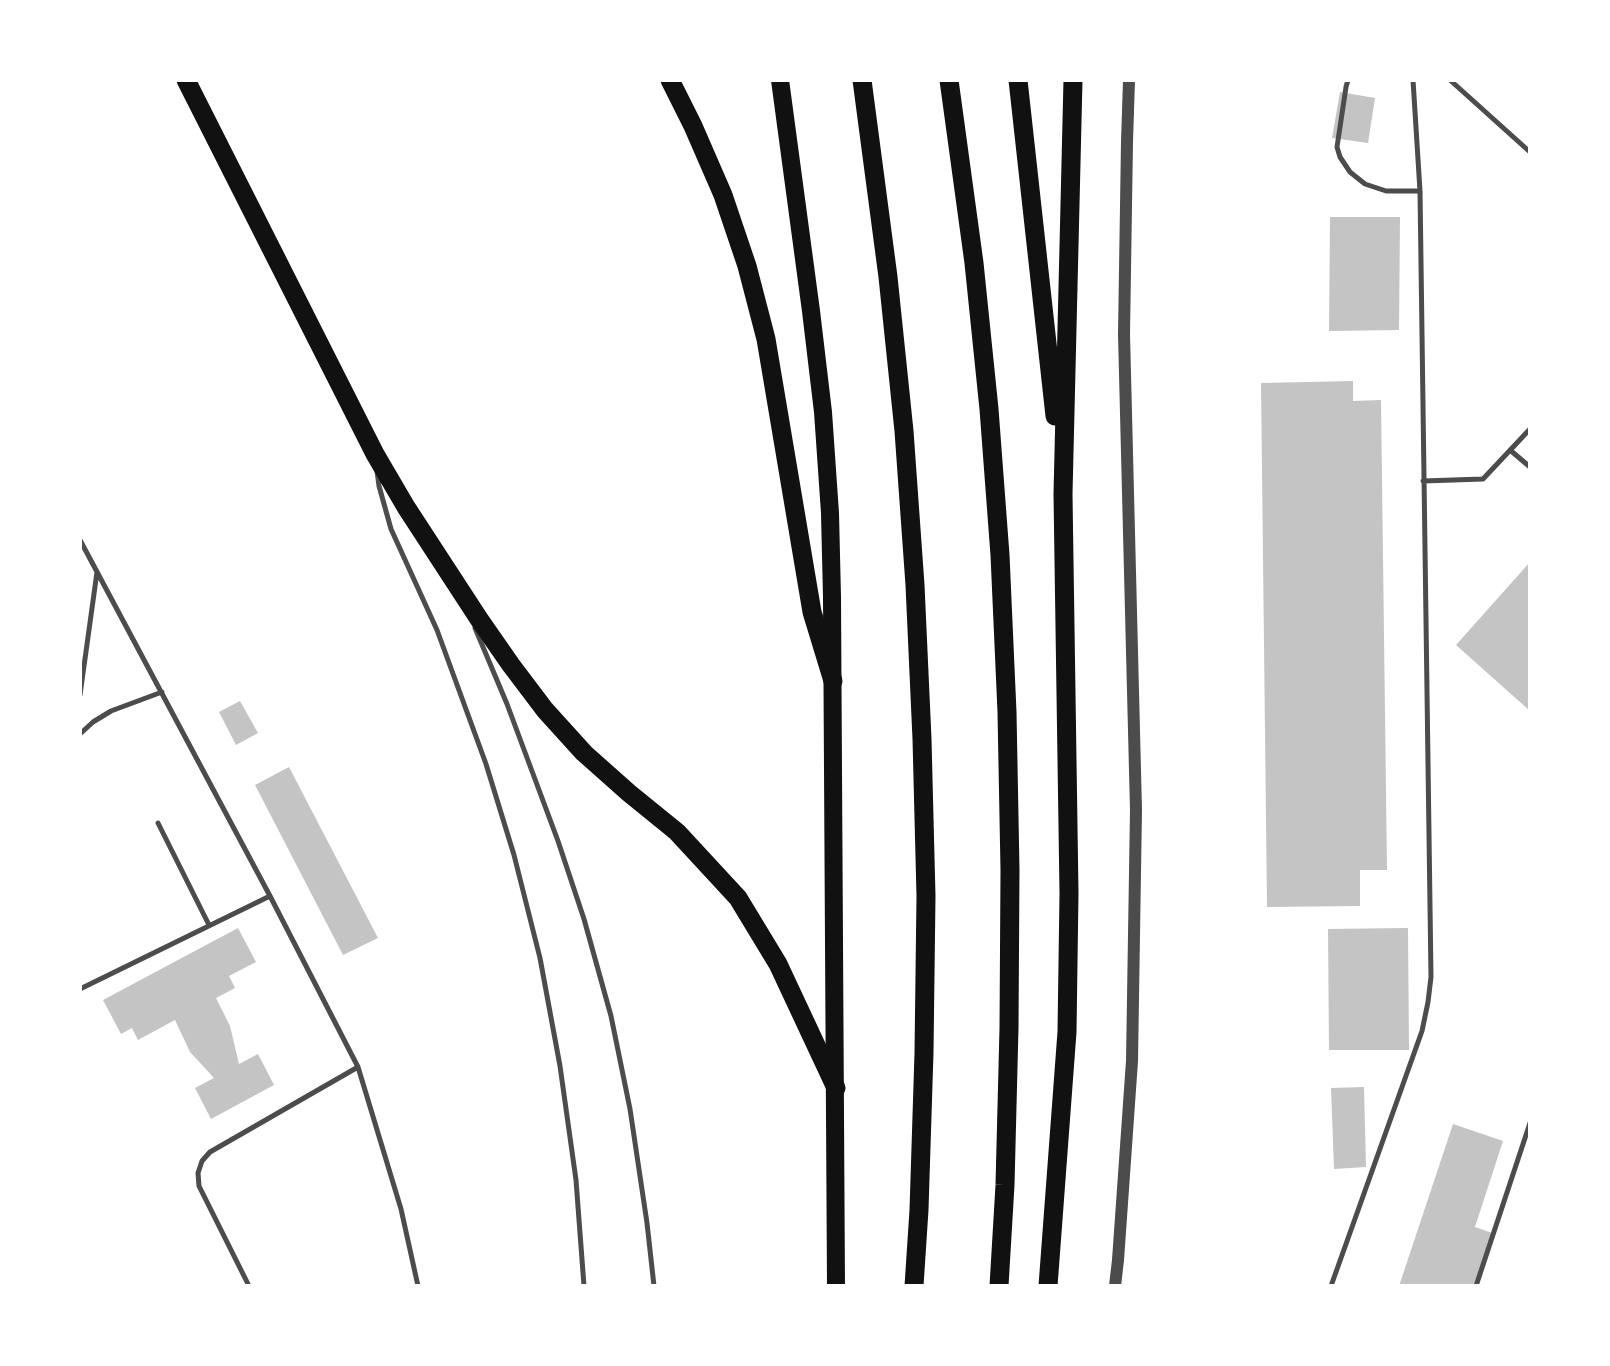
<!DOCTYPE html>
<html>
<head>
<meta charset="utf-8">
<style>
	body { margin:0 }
	#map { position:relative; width:1610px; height:1366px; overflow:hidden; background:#fff; font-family:"Varela Round",sans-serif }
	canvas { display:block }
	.frame { position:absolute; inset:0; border:82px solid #fff; pointer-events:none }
</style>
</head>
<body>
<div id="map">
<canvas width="1610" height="1366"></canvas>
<div class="frame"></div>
</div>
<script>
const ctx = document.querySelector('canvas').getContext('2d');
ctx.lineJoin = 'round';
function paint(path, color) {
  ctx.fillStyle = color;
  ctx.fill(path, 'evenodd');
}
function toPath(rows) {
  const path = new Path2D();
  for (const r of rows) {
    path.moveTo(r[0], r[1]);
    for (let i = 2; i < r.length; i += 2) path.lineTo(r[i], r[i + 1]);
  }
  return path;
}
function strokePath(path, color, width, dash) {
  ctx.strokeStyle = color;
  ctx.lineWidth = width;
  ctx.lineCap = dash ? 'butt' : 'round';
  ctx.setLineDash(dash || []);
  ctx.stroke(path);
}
paint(toPath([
	[1340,92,1375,98,1368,143,1332,138],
	[1330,217,1400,217,1399,330,1329,331],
	[1353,381,1353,401,1381,400,1387,870,1360,870,1360,906,1267,907,1261,383],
	[1530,562,1530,711,1456,645],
	[240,701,258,733,236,745,219,712],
	[289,767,378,938,343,955,255,785],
	[238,928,256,962,229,976,235,988,216,998,230,1026,239,1064,258,1054,274,1085,211,1119,195,1088,214,1078,190,1052,175,1020,138,1040,132,1028,121,1034,103,1000],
	[1408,928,1409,1050,1329,1050,1328,929],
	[1364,1087,1366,1167,1334,1169,1331,1088],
	[1453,1124,1503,1141,1475,1227,1495,1234,1478,1286,1399,1286]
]), '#c4c4c4');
strokePath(toPath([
	[1348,80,1346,87,1337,147,1340,157,1350,172,1365,184,1386,191,1420,191],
	[1450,80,1530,152],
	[1510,450,1530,467],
	[377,471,379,486,391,529,437,630,486,764,514,855,540,958,560,1066,576,1180,584,1286],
	[1423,481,1483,479,1530,429],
	[80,540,270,896,358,1067,401,1209,418,1286],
	[475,628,507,704,558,841,584,919,611,1016,630,1109,647,1223,654,1286],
	[80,695,97,572],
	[80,734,93,722,111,711,162,692],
	[158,823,209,925],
	[80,989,270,896],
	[249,1286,199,1186,198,1173,202,1161,210,1152,358,1067],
	[1331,1286,1422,1031,1428,1002,1431,977,1420,191,1413,80],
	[1476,1286,1530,1123]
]), '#4c4c4c', 5);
strokePath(toPath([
	[1115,1286,1118,1260,1132,1061,1136,810,1124,334,1127,142,1129,80]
]), '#4c4c4c', 12);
strokePath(toPath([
	[780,80,811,311,823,412,830,513,832,597,836,1286]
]), '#111', 18);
strokePath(toPath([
	[186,80,375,454,406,507,479,619,511,665,545,710,584,753,629,793,677,832,738,898,778,964,836,1088],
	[670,80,693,126,723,195,747,266,766,339,812,612,833,681],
	[862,80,888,277,904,431,915,585,922,739,926,896,924,1053,919,1210,914,1286],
	[949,80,974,263,989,409,1000,555,1007,712,1010,870,1009,1028,1005,1185,999,1286],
	[1018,80,1055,416],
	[1048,1286,1067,1032,1069,893,1063,494,1073,80]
]), '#111', 19);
</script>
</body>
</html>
